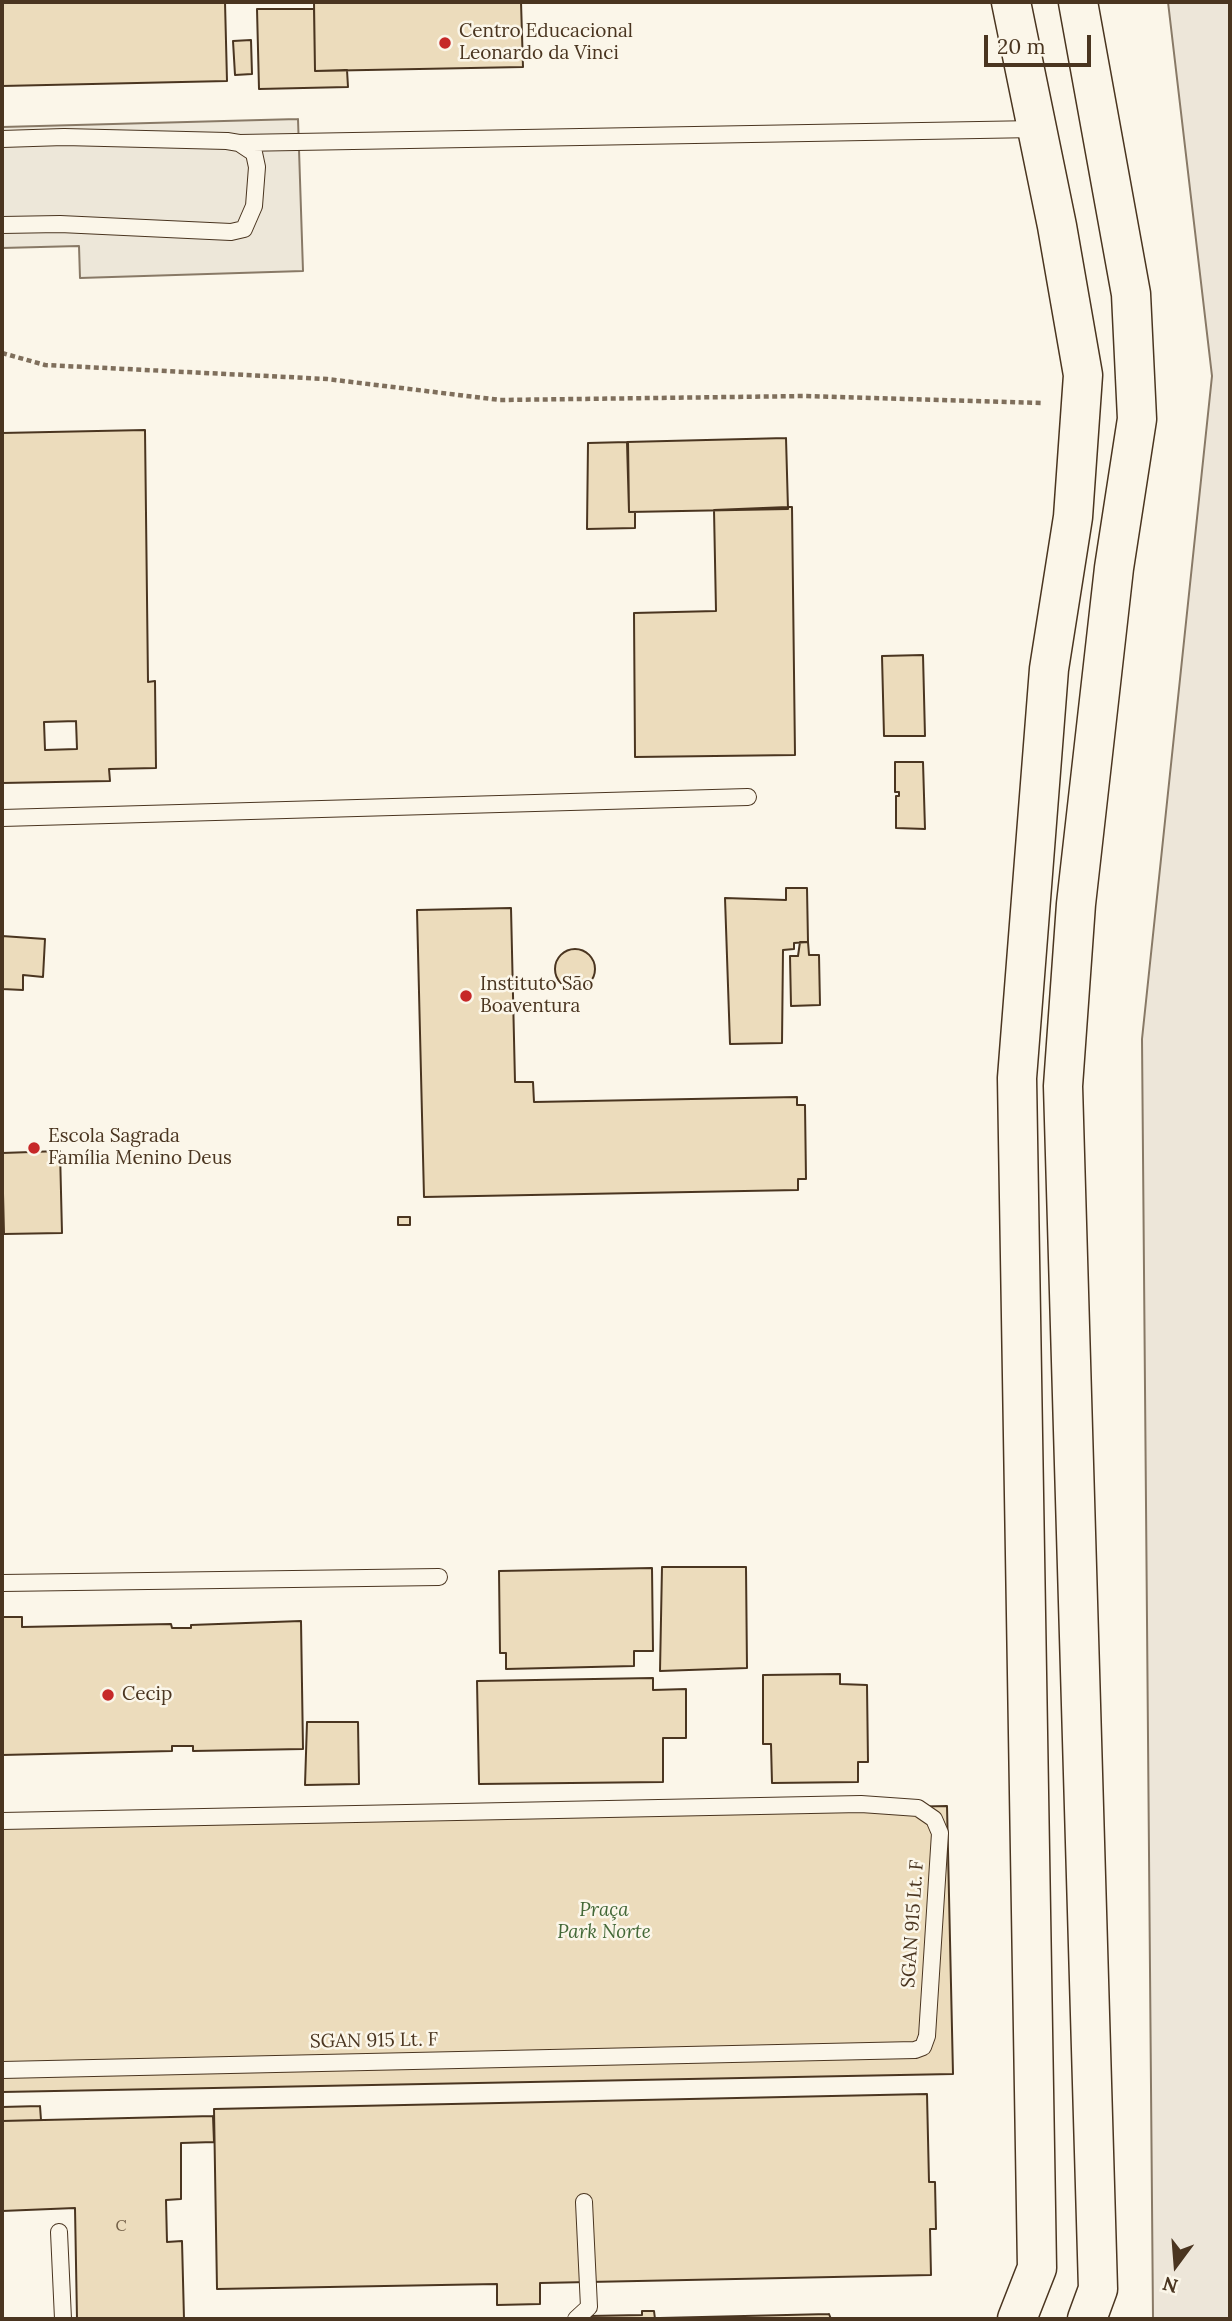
<!DOCTYPE html>
<html>
<head>
<meta charset="utf-8">
<style>
	body { margin:0 }
	#map { position:relative; width:1232px; height:2321px; overflow:hidden; background:#fbf6e9; font-family:Lora,serif }
	canvas { display:block }
	.frame { position:absolute; inset:0; border:4px solid #4a3520; pointer-events:none }
	.north { position:absolute; left:1141px; top:2230px; width:70px; height:70px; -webkit-text-stroke:5px #fbf6e9; paint-order:stroke; rotate:196deg; font-size:19px; font-weight:700; line-height:28px; text-align:center; color:#4a3520 }
	.north::after { content:''; display:block; margin:auto; width:24px; height:32px; background:#4a3520; clip-path:polygon(50% 0,100% 100%,50% 72%,0 100%) }
	.scale { position:absolute; left:984px; top:35px; width:107px; height:32px; box-sizing:border-box; border:4px solid #4a3520; border-top:0; padding-left:9px; font-size:21px; line-height:24px; white-space:nowrap; color:#4a3520; -webkit-text-stroke:5px #fbf6e9; paint-order:stroke }
</style>
</head>
<body>
<div id="map">
<canvas width="1232" height="2321"></canvas>
<div class="frame"></div>
<div class="north">N</div>
<div class="scale">20 m</div>
</div>
<script>
const ctx = document.querySelector('canvas').getContext('2d');
ctx.lineJoin = 'round';
function paint(path, color) {
  ctx.fillStyle = color;
  ctx.fill(path, 'evenodd');
}
function toPath(rows) {
  const path = new Path2D();
  for (const r of rows) {
    if (r.length === 3) {
      path.moveTo(r[0] + r[2], r[1]);
      path.arc(r[0], r[1], r[2], 0, 2 * Math.PI);
      continue;
    }
    path.moveTo(r[0], r[1]);
    for (let i = 2; i < r.length; i += 2) path.lineTo(r[i], r[i + 1]);
  }
  return path;
}
function strokePath(path, color, width, dash) {
  ctx.strokeStyle = color;
  ctx.lineWidth = width;
  ctx.lineCap = dash ? 'butt' : 'round';
  ctx.setLineDash(dash || []);
  ctx.stroke(path);
}
function write(font, color, halo, rows, align = 'center') {
  ctx.font = font + ' Lora,serif';
  ctx.lineWidth = 5;
  ctx.setLineDash([]);
  ctx.textBaseline = 'middle';
  ctx.strokeStyle = halo;
  ctx.fillStyle = color;
  for (const [text, x, y, turn = 0] of rows) {
    ctx.save();
    ctx.translate(x, y);
    ctx.rotate((+turn || 0) * Math.PI / 180);
    ctx.textAlign = isNaN(turn) ? turn : align;
    if (halo) ctx.strokeText(text, 0, 0);
    ctx.fillText(text, 0, 0);
    ctx.restore();
  }
}
const green = toPath([
	[1168,2,1230,2,1230,2319,1153,2319,1142,1039,1212,376,1168,2]
]);
paint(green, '#ede6d9');
strokePath(green, '#887966', 2);
const parking = toPath([
	[298,119,303,271,80,278,79,246,2,248,2,127,298,119]
]);
paint(parking, '#ede7d9');
strokePath(parking, '#887966', 2);
const building = toPath([
	[2,2,225,2,227,81,2,86,2,2],
	[314,2,521,2,523,67,315,71,314,2],
	[257,9,314,9,315,71,347,70,348,87,259,89,257,9],
	[251,40,252,74,235,75,233,41,251,40],
	[145,430,148,682,155,681,156,768,109,769,110,781,2,783,2,433,145,430],
	[76,721,77,749,45,750,44,722,76,721],
	[786,438,788,509,629,512,627,442,786,438],
	[628,442,629,512,635,512,635,528,587,529,588,443,628,442],
	[788,507,792,507,795,755,635,757,634,613,716,611,714,510,788,507],
	[923,655,925,736,884,736,882,656,923,655],
	[895,762,923,762,925,829,896,828,896,796,899,796,899,792,895,792,895,762],
	[786,888,807,888,808,942,794,943,794,949,783,950,782,1043,730,1044,725,898,786,900,786,888],
	[511,908,515,1082,533,1082,534,1102,797,1097,797,1105,805,1105,806,1179,798,1179,798,1190,424,1197,417,910,511,908],
	[2,936,45,939,43,977,23,975,23,990,2,989,2,936],
	[800,942,808,942,809,955,819,955,820,1005,791,1006,790,956,798,956,800,942],
	[575,969,20],
	[60,1151,62,1233,4,1234,2,1153,60,1151],
	[398,1217,410,1217,410,1225,398,1225,398,1217],
	[662,1567,746,1567,747,1668,660,1671,662,1567],
	[652,1568,653,1651,634,1651,634,1666,506,1669,506,1653,500,1653,499,1571,652,1568],
	[2,1617,22,1617,22,1627,171,1624,172,1628,191,1628,191,1625,301,1621,303,1749,193,1751,193,1746,172,1746,172,1751,2,1755,2,1617],
	[840,1674,840,1684,867,1685,868,1762,858,1762,858,1782,772,1783,771,1744,763,1744,763,1675,840,1674],
	[653,1678,653,1690,686,1689,686,1738,663,1738,663,1782,479,1784,477,1681,653,1678],
	[307,1722,358,1722,359,1784,305,1785,307,1722],
	[947,1806,953,2074,2,2092,2,1826,947,1806],
	[927,2094,929,2182,935,2182,936,2229,930,2229,931,2275,540,2283,540,2304,497,2305,497,2284,217,2289,214,2109,927,2094],
	[40,2106,41,2120,2,2121,2,2107,40,2106],
	[213,2116,214,2142,181,2143,181,2199,166,2200,167,2242,182,2241,184,2319,77,2319,75,2208,2,2211,2,2121,213,2116],
	[642,2311,654,2311,655,2319,589,2319,589,2316,642,2315,642,2311],
	[829,2314,831,2319,660,2319,660,2318,829,2314]
]);
paint(building, '#ecdcbc');
strokePath(building, '#4a3520', 2);
const service = toPath([
	[2,139,64,137,227,141,239,143,254,153,257,167,254,206,244,229,231,232,60,224,2,225],
	[239,143,1036,129],
	[2,818,748,797],
	[2,1583,439,1577],
	[2,1821,861,1804,918,1808,934,1819,940,1833,927,2036,923,2047,915,2050,2,2070],
	[59,2232,63,2319],
	[576,2319,589,2307,584,2202]
]);
const tertiary = toPath([
	[1011,2,1057,226,1083,375,1073,517,1049,669,1017,1078,1037,2268,1017,2319],
	[1078,2,1131,294,1137,419,1114,568,1076,904,1063,1086,1098,2289,1087,2319]
]);
strokePath(service, '#4a3520', 18);
strokePath(tertiary, '#4a3520', 41);
strokePath(toPath([
	[2,353,45,365,327,379,500,400,806,396,1044,403]
]), '#7f6f5c', 4.5, [5, 3.5]);
strokePath(service, '#fbf6e9', 16);
strokePath(tertiary, '#fbf6e9', 38);
for (const [x, y, r, color] of [
	[445,43,7,"#c62828"],
	[466,996,7,"#c62828"],
	[34,1148,7,"#c62828"],
	[108,1695,7,"#c62828"]
]) {
  const dot = new Path2D();
  dot.arc(x, y, r, 0, 2 * Math.PI);
  ctx.fillStyle = color;
  ctx.fill(dot);
  strokePath(dot, '#fbf6e9', 2.5);
}
write('16px', '#725f47', null, [
	["C",121,2226]
]);
write('19px', '#4a3520', '#fbf6e9', [
	["Centro Educacional",459,32],
	["Leonardo da Vinci",459,54],
	["Instituto São",480,985],
	["Boaventura",480,1007],
	["Escola Sagrada",48,1137],
	["Família Menino Deus",48,1159],
	["Cecip",122,1695]
], 'left');
write('italic 19px', '#436837', '#fbf6e9', [
	["Praça",604,1911],
	["Park Norte",604,1933]
]);
write('19px', '#4a3520', '#fbf6e9', [
	["SGAN 915 Lt. F",913,1924,-86],
	["SGAN 915 Lt. F",374,2041,-1]
]);
</script>
</body>
</html>
